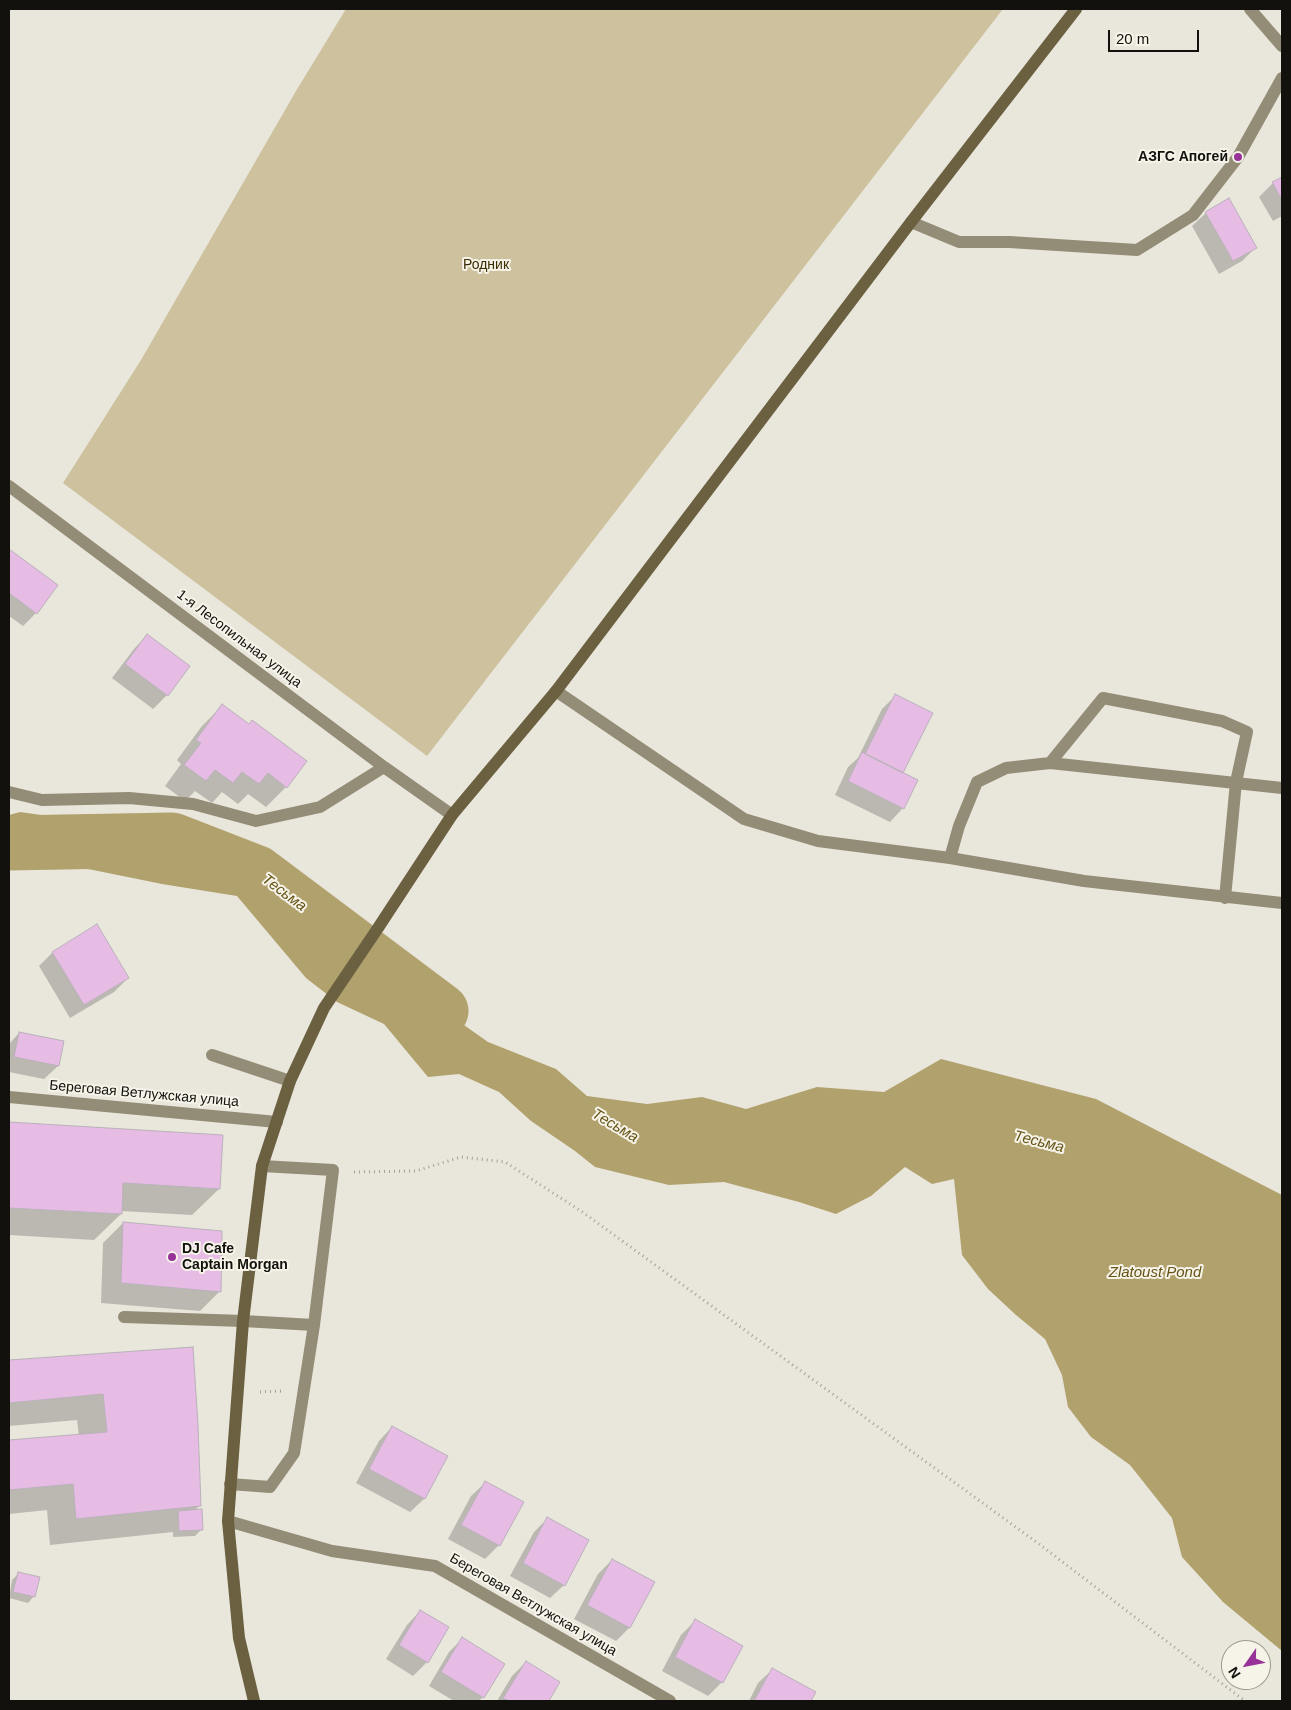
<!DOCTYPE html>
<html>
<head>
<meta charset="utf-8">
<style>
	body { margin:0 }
	#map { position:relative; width:1291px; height:1710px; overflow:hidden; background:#e9e6dc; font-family:Helvetica,sans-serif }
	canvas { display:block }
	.frame { position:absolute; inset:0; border:10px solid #12110d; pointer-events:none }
	.north { position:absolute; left:1221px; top:1640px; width:50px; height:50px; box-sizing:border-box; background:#f6f3e9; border:1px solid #9b9991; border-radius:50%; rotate:237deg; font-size:14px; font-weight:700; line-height:20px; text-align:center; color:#12110d }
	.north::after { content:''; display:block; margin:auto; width:18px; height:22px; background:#963298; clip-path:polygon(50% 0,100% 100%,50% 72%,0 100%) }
	.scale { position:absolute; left:1108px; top:30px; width:91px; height:22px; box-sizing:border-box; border:2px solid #12110d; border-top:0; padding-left:6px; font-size:15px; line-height:18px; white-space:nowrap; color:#12110d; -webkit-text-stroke:4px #f6f3e9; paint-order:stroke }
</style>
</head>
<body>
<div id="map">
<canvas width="1291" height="1710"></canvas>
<div class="frame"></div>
<div class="north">N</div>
<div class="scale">20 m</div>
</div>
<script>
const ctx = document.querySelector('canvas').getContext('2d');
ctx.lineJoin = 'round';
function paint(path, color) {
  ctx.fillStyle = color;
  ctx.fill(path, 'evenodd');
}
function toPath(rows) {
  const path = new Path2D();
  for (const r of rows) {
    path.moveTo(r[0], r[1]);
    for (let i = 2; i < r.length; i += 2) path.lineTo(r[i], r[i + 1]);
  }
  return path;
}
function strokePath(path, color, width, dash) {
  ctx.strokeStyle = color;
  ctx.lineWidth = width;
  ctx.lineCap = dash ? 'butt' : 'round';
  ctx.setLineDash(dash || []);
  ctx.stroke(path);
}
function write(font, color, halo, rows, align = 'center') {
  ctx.font = font + ' Helvetica,sans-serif';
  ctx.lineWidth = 4;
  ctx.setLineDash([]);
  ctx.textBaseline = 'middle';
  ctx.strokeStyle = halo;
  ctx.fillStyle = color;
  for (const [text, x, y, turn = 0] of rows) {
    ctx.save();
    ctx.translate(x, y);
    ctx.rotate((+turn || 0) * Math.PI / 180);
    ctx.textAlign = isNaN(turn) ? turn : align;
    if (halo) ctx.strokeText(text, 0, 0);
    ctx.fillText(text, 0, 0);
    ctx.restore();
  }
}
paint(toPath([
	[346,9,1003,9,427,756,63,483,141,360,296,91]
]), '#cdc29d');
paint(toPath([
	[20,812,105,824,139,819,174,841,196,849,218,852,288,900,318,927,373,962,426,990,454,1018,488,1042,556,1069,587,1096,647,1104,702,1097,746,1109,817,1087,884,1092,941,1059,1096,1099,1282,1195,1282,1651,1223,1602,1182,1557,1172,1518,1130,1465,1091,1437,1068,1407,1062,1375,1045,1339,1016,1315,988,1289,962,1255,954,1179,932,1184,905,1167,871,1196,836,1214,799,1202,724,1182,669,1185,595,1167,575,1151,531,1121,499,1092,459,1074,428,1077,384,1024,337,1002,306,978,237,896,162,884,93,870,25,859,9,867,9,815]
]), '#b1a16d');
paint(toPath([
	[1282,178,1282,216,1273,221,1259,197,1273,183],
	[1206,213,1255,248,1242,261,1219,274,1192,226],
	[9,551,57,585,36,613,23,626,9,616],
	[147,635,167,695,153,709,112,678,134,649],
	[895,696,903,808,890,822,835,795,848,767,858,758,882,709],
	[222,706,286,787,266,807,248,794,238,804,222,792,212,803,195,791,185,801,165,786,181,764,177,760,202,726],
	[52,953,128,978,114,992,70,1018,39,966],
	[19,1033,58,1066,44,1079,9,1072,9,1044],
	[9,1123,222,1136,219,1189,192,1215,121,1211,121,1214,94,1240,9,1235],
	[123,1223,220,1291,200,1311,101,1303,103,1243],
	[192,1349,200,1505,194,1511,202,1529,195,1536,173,1537,173,1532,50,1545,47,1510,9,1514,9,1441,79,1436,77,1420,9,1426,9,1361],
	[392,1427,446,1457,424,1499,410,1512,356,1483,379,1441],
	[485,1483,499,1545,485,1559,448,1539,471,1496],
	[547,1519,564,1585,550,1598,510,1576,534,1532],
	[612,1560,653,1583,629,1628,616,1641,574,1619,598,1574],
	[18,1574,34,1596,28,1603,9,1598,12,1580],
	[420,1611,447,1628,427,1662,413,1676,386,1659,407,1625],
	[695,1621,722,1682,708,1696,662,1671,681,1635],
	[462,1639,483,1697,479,1701,454,1701,429,1686,449,1652],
	[526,1662,558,1682,547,1701,497,1701,512,1676],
	[772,1670,814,1693,810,1701,749,1701,758,1683]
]), '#0003');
strokePath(toPath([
	[9,843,172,840,257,873,441,1011]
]), '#b1a16d', 55);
const building = toPath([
	[1282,177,1282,200,1272,182,1282,177],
	[1229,198,1257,248,1233,261,1205,212,1229,198],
	[9,549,58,585,37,614,9,593,9,549],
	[147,634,190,666,168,696,125,664,147,634],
	[895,694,933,713,903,773,865,754,895,694],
	[222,704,249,724,252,720,307,761,287,788,268,773,259,784,242,772,233,783,215,770,206,781,184,765,201,743,196,740,222,704],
	[862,752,918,780,904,809,848,781,862,752],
	[97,924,129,978,84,1005,52,952,97,924],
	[19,1032,64,1041,59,1066,14,1057,19,1032],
	[9,1122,223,1135,220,1189,123,1183,122,1214,9,1208,9,1122],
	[123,1222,222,1231,221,1292,121,1283,123,1222],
	[193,1347,198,1425,201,1506,76,1519,73,1484,9,1490,9,1440,107,1432,103,1394,9,1403,9,1360,193,1347],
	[392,1426,448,1456,425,1499,369,1469,392,1426],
	[485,1481,524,1502,500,1546,461,1525,485,1481],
	[202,1509,203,1530,179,1531,178,1511,202,1509],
	[547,1517,589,1540,565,1586,523,1563,547,1517],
	[612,1559,655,1582,630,1628,587,1605,612,1559],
	[18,1572,40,1577,35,1597,13,1592,18,1572],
	[420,1610,449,1627,428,1663,399,1645,420,1610],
	[695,1619,743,1646,723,1683,675,1657,695,1619],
	[462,1637,505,1664,484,1698,441,1672,462,1637],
	[526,1661,560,1682,549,1701,509,1701,503,1698,526,1661],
	[772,1668,816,1692,811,1701,754,1701,772,1668]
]);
paint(building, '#e6bce5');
strokePath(building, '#b9b1b9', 1);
strokePath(toPath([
	[354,1172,416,1171,461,1157,505,1162,581,1211,1039,1544,1245,1701],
	[260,1392,283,1391]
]), '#a4a199', 3, [1, 4]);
strokePath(toPath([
	[1250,9,1282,46],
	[911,222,959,242,1009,242,1137,250,1193,215,1238,157,1282,78],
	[556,691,744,819,818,841,950,858,1084,881,1282,903],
	[1050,763,1282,788],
	[950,858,959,826,977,782,1006,768,1050,763,1103,698,1222,721,1247,732,1236,782,1225,898],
	[212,1055,290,1081],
	[124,1317,243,1321,314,1325],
	[230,1484,270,1487,294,1453,314,1325,333,1170,262,1166]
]), '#938c76', 12);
strokePath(toPath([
	[9,486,384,767,452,815],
	[9,792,42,800,129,798,193,804,256,821,320,807,384,767],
	[9,1097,277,1122],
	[228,1521,332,1551,435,1566,670,1701]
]), '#938c76', 12);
strokePath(toPath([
	[254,1701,239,1638,228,1521,243,1321,262,1166,290,1081,324,1008,378,928,452,815,556,691,911,222,1076,9]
]), '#6b6141', 12);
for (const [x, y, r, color] of [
	[1238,157,5,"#963298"],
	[172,1257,5,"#963298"]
]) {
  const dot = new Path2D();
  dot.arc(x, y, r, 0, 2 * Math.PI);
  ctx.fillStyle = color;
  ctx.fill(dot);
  strokePath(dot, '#f6f3e9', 2);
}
write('bold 14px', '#12110d', '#f6f3e9', [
	["АЗГС Апогей",1228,157],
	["DJ Cafe",182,1249,"left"],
	["Captain Morgan",182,1265,"left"]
], 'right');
write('14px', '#392d01', '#f6f3e9', [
	["Родник",486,265]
]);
write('14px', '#12110d', '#f6f3e9', [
	["1-я Лесопильная улица",239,639,37],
	["Береговая Ветлужская улица",144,1094,5],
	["Береговая Ветлужская улица",533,1605,30]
]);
write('italic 15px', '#665416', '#f6f3e9', [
	["Тесьма",284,893,37],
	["Тесьма",615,1126,31],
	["Тесьма",1039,1142,14],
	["Zlatoust Pond",1155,1273]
]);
</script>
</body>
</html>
